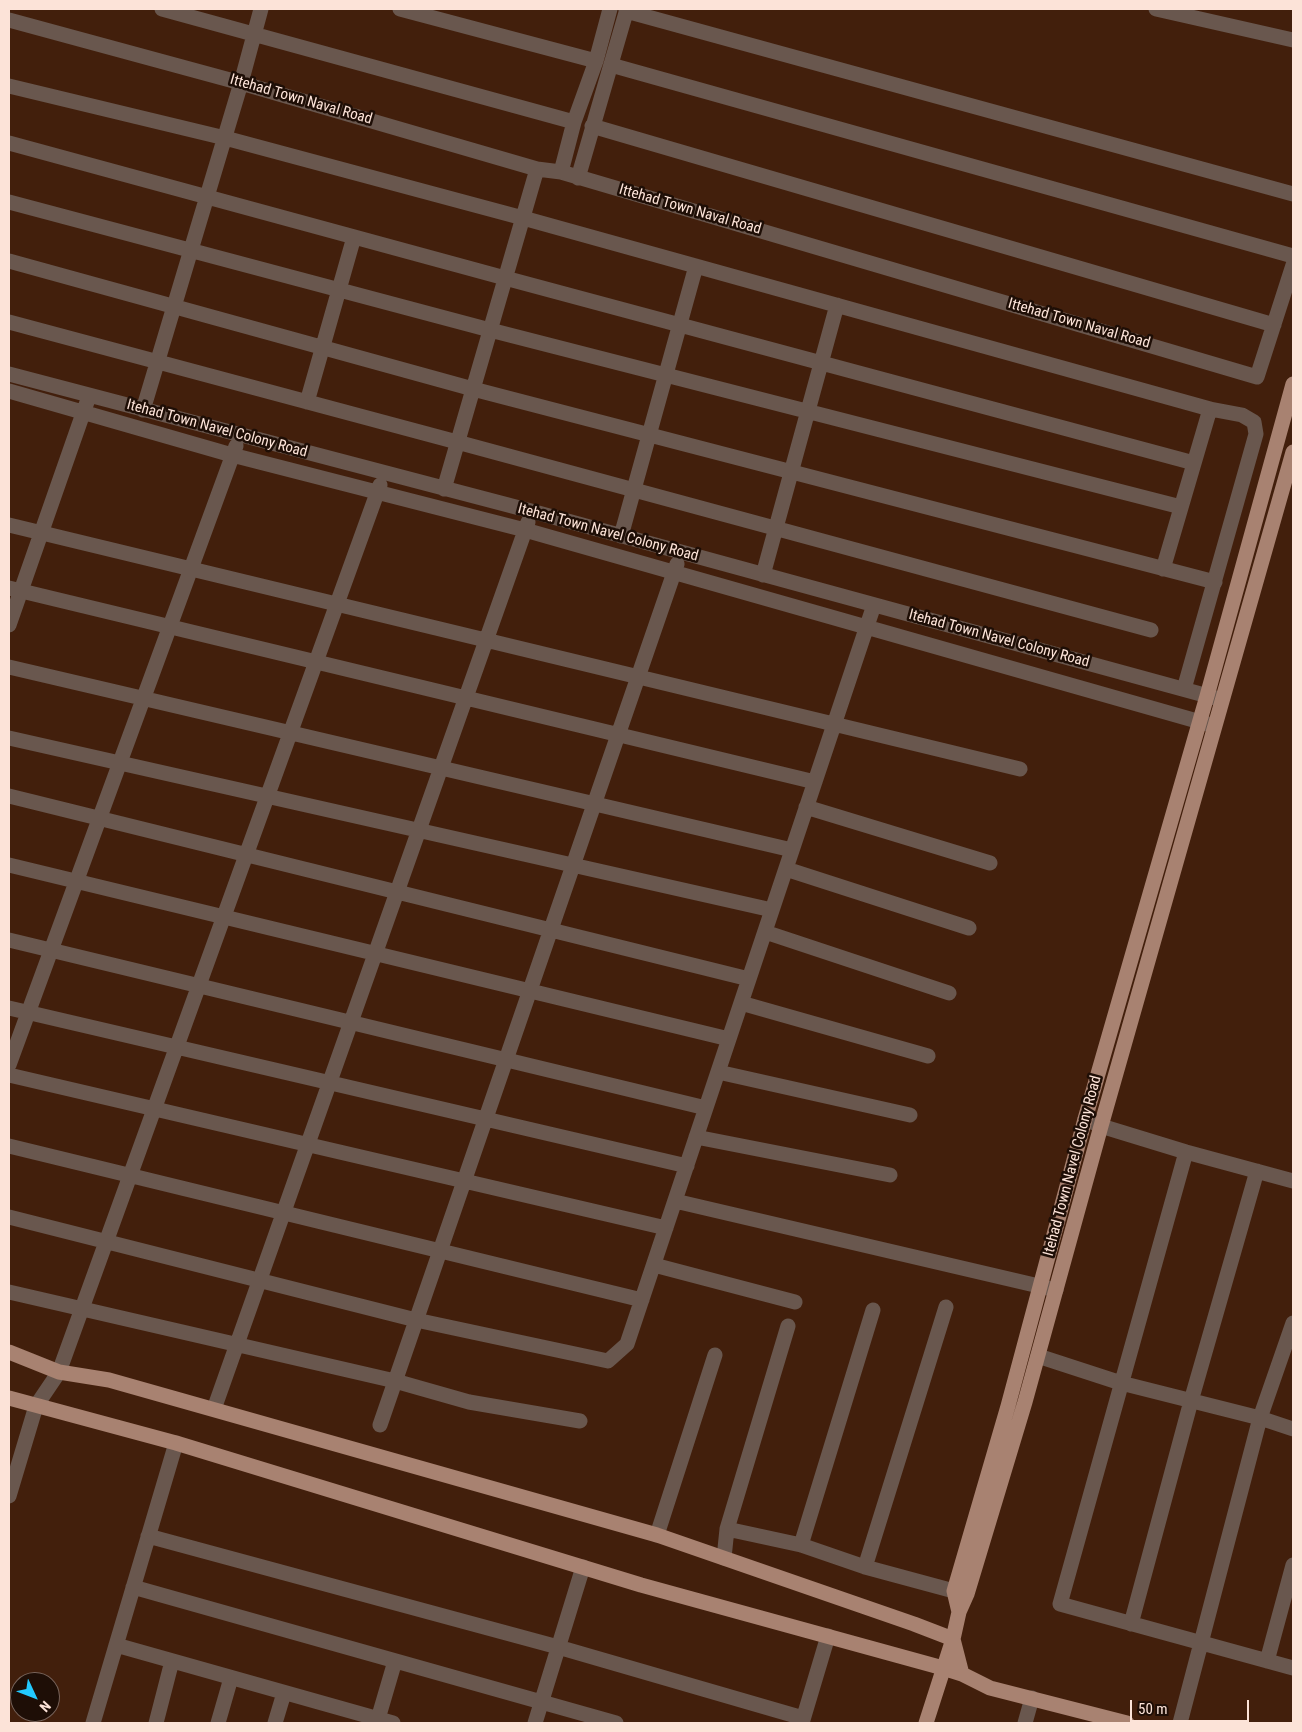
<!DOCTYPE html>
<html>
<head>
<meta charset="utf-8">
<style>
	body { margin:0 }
	#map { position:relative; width:1302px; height:1732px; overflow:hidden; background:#421f0c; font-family:"Roboto Condensed",sans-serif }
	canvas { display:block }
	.frame { position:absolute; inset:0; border:10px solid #fce3d8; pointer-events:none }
	.north { position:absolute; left:10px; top:1672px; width:50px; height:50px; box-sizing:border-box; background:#1e0e06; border:1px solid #77635a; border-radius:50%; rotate:133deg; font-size:14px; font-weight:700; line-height:20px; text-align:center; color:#fce3d8 }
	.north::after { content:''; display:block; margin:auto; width:18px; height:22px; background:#23c9fe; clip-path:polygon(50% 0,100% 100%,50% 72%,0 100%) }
	.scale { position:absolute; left:1130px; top:1700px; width:119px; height:22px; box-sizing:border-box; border:2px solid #fce3d8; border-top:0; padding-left:6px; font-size:15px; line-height:18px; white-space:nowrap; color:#fce3d8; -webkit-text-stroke:4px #1e0e06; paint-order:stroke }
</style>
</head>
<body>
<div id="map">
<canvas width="1302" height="1732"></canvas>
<div class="frame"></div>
<div class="north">N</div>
<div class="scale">50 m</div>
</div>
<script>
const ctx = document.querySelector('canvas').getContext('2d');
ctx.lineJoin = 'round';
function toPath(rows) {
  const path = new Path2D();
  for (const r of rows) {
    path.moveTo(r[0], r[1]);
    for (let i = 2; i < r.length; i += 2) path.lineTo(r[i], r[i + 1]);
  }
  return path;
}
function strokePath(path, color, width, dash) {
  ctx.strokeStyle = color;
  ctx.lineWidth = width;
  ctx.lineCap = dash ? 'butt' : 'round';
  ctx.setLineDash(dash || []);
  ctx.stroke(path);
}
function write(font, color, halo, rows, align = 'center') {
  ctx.font = font + ' "Roboto Condensed",sans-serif';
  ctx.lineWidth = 5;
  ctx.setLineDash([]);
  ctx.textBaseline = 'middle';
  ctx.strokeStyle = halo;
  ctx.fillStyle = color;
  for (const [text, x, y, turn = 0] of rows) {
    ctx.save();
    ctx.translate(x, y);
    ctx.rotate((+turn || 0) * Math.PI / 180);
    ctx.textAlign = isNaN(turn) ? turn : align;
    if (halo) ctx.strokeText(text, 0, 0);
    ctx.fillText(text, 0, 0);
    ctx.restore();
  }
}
strokePath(toPath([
	[162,9,574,122],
	[400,9,596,61],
	[1156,9,1293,40],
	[626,11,1293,194],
	[9,20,241,83,537,169,561,172,1257,377,1293,265],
	[611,65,1293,256],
	[9,86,225,138,523,218,1210,409,1242,415,1254,422,1256,434,1184,689],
	[592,126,1274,325],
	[9,143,505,278,1194,463],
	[561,172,574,122,596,61,610,9],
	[578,178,627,9],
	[9,202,490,330,1181,507],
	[9,261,473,389,1215,582],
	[9,322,457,442,1151,630],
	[9,374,531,511,1219,699],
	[9,391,232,455,525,530,1211,725],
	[307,402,354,237],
	[143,410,241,83,261,9],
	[444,489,537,169],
	[9,525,1020,769],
	[621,536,696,266],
	[1163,569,1210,409],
	[763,575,837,305],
	[9,588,815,782],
	[9,625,87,402],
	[9,667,792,850],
	[9,738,772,910],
	[9,796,749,979],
	[806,807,990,863],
	[9,865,729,1039],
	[786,869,969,928],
	[765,932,949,993],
	[9,940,706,1108],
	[741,1003,928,1056],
	[9,1008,687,1166],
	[9,1065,236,446],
	[718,1072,910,1115],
	[9,1075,666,1228],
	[1085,1119,1101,1126,1186,1152,1293,1181],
	[696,1137,890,1175],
	[9,1146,642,1300],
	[1186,1152,1060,1604,1293,1668],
	[675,1201,1056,1290],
	[9,1217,416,1320,608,1361,627,1344,874,605],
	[654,1265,795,1302],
	[9,1292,395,1381,469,1402,580,1421],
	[1038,1356,1121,1383,1260,1418,1293,1429],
	[214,1409,528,522],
	[380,1425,677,564],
	[9,1496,36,1406,59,1372,380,485],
	[727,1529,788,1326],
	[657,1535,715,1355],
	[148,1536,558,1647,803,1718],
	[801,1545,873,1310],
	[724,1558,727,1529,801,1545,865,1567,965,1594],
	[865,1567,946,1307],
	[133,1587,616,1723],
	[1131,1624,1191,1401,1257,1171],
	[116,1645,393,1723],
	[1267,1661,1293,1565],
	[378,1719,395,1661],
	[93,1723,176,1443],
	[156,1723,172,1661],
	[218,1723,231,1678],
	[275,1723,284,1693],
	[535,1723,583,1567],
	[802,1723,828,1636],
	[1025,1723,1032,1698],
	[1180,1723,1260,1418,1293,1323]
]), '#69574e', 15);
strokePath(toPath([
	[9,1352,59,1372,109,1380,657,1535,914,1624,953,1639,962,1674],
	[9,1398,176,1443,641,1585,943,1668,962,1674,990,1688,1127,1723],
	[959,1612,954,1591,1008,1406,1085,1119,1207,696,1293,384],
	[926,1723,953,1639,959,1612,967,1594,1025,1402,1101,1126,1293,452]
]), '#a88271', 15);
write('15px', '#fce3d8', '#1e0e06', [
	["Ittehad Town Naval Road",301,100,16],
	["Ittehad Town Naval Road",690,210,16],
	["Ittehad Town Naval Road",1079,324,16],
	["Itehad Town Navel Colony Road",217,429,15],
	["Itehad Town Navel Colony Road",608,533,15],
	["Itehad Town Navel Colony Road",999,639,15],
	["Itehad Town Navel Colony Road",1073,1166,-75]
]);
</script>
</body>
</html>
